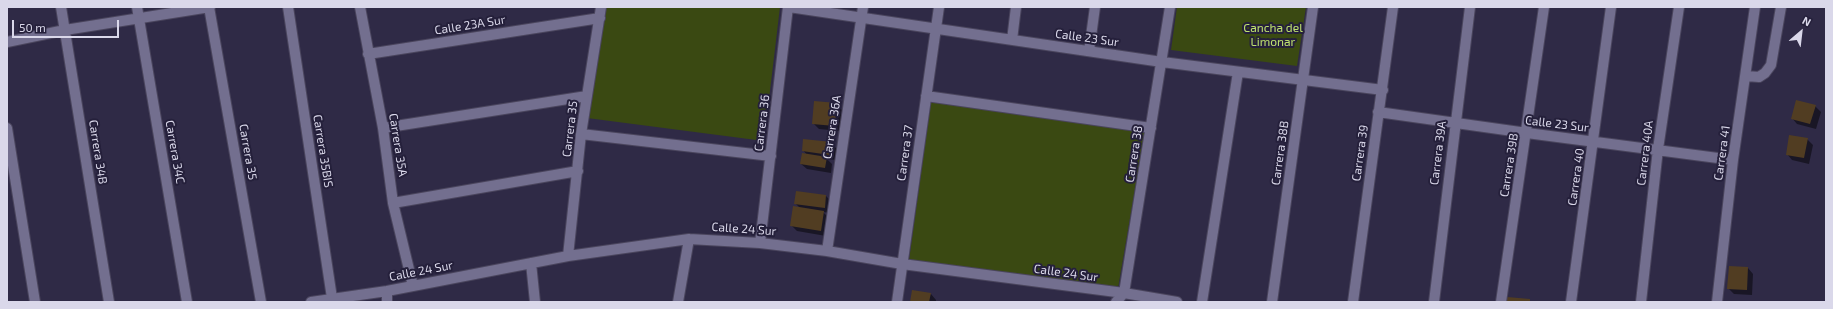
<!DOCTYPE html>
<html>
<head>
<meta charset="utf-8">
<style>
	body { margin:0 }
	#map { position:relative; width:1833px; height:309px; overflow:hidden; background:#2f2a46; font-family:"Exo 2",sans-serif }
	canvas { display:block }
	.frame { position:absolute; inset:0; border:8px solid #dad8ea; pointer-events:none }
	.north { position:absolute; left:1781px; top:12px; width:40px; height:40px; -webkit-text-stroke:3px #25203b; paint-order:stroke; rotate:28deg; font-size:11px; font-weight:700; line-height:16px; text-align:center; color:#dad8ea }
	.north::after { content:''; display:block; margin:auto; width:14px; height:18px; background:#dad8ea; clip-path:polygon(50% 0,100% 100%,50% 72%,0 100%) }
	.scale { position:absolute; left:12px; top:20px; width:107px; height:18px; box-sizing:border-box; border:2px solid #dad8ea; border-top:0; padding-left:5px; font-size:12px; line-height:14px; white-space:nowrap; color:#dad8ea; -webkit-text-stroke:3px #25203b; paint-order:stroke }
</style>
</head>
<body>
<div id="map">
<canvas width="1833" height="309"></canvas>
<div class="frame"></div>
<div class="north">N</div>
<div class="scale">50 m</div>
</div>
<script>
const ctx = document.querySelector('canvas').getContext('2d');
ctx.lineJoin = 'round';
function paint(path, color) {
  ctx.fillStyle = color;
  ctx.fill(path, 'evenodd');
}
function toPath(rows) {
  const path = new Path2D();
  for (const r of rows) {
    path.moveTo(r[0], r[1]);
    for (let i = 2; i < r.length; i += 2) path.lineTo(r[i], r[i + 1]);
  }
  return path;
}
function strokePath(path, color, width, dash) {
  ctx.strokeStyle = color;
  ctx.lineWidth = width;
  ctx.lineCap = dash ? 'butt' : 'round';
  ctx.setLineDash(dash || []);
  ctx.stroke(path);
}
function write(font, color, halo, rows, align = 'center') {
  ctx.font = font + ' "Exo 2",sans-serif';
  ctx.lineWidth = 4;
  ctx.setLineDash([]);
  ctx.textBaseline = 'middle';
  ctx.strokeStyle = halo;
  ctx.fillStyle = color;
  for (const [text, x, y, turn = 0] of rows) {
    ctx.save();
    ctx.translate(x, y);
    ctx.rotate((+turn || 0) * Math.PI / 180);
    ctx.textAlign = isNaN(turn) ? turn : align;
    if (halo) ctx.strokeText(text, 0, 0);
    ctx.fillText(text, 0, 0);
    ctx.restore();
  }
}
paint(toPath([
	[604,7,780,7,764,141,587,118],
	[1177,7,1306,7,1297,66,1171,50],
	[931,101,1145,131,1118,288,909,260]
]), '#3a4912');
paint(toPath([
	[836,104,842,110,840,131,819,129,813,123],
	[1815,106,1821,112,1816,129,1797,124,1792,118],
	[1807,139,1813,145,1809,164,1792,160,1787,154],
	[831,143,837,149,836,160,827,159,832,164,831,173,807,169,801,164,807,155,803,150],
	[826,196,832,202,830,213,823,212,829,218,826,236,797,231,791,225,800,208,795,203],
	[1748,268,1753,274,1752,295,1734,294,1728,288],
	[931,294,936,300,936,302,911,302]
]), '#0007');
paint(toPath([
	[1796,100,1816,105,1810,124,1791,119],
	[814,101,837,103,835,126,812,124],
	[1789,135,1808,138,1804,158,1786,155],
	[803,139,832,142,830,155,802,151],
	[802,153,827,157,825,168,800,164],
	[796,191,826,195,825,208,794,204],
	[793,206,824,211,821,231,790,226],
	[1729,266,1748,267,1747,290,1727,289],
	[912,290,931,293,929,302,910,302],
	[1507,297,1530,299,1530,302,1507,302]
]), '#513d22');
const street = toPath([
	[61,7,109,302],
	[137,7,187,302],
	[209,7,261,302],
	[288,7,332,298],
	[360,7,383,128,393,203,413,286],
	[789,7,1162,62,1383,90],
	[1012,40,1016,7],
	[7,42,65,30,210,7],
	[1089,51,1095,7],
	[368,54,600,18],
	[1746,76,1759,77,1765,73,1771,65,1781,7],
	[926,96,1151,128],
	[1378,112,1527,133,1733,160],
	[7,128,35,302],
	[383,128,587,96],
	[581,134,771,156],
	[393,203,578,171],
	[760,243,788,7],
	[827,251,863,7],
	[568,256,581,134,601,7],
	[531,263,535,302],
	[387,291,387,302],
	[311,302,387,291,568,256,689,239,760,243,827,251,902,264,1124,293,1177,302],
	[678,302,689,239],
	[897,302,939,7],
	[1116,302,1124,293,1170,7],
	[1202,302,1238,72],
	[1272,302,1313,7],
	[1353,302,1393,7],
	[1434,302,1470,7],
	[1501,302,1544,7],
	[1571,302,1611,7],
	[1641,302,1658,149,1679,7],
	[1717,302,1733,160,1755,7]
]);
strokePath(street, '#4a455d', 12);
strokePath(street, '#736f8f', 10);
write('12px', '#dad8ea', '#25203b', [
	["Calle 23A Sur",470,25,-9],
	["Calle 23 Sur",1087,38,8],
	["Carrera 36",762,123,-83],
	["Calle 23 Sur",1557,124,7],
	["Carrera 36A",832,127,-81],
	["Carrera 35",570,129,-83],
	["Carrera 35A",398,145,81],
	["Carrera 35BIS",323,151,81],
	["Carrera 34B",98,152,81],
	["Carrera 34C",175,152,80],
	["Carrera 35",248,152,80],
	["Carrera 37",905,153,-82],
	["Carrera 38B",1280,153,-82],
	["Carrera 39",1360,153,-82],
	["Carrera 39A",1438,153,-83],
	["Carrera 40A",1645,153,-83],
	["Carrera 41",1722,153,-82],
	["Carrera 38",1134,154,-81],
	["Carrera 39B",1509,165,-81],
	["Carrera 40",1576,177,-82],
	["Calle 24 Sur",744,229,4],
	["Calle 24 Sur",421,271,-11],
	["Calle 24 Sur",1066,273,8]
]);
write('12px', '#bfe26f', '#25203b', [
	["Cancha del",1273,28],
	["Limonar",1273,42]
]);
</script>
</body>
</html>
